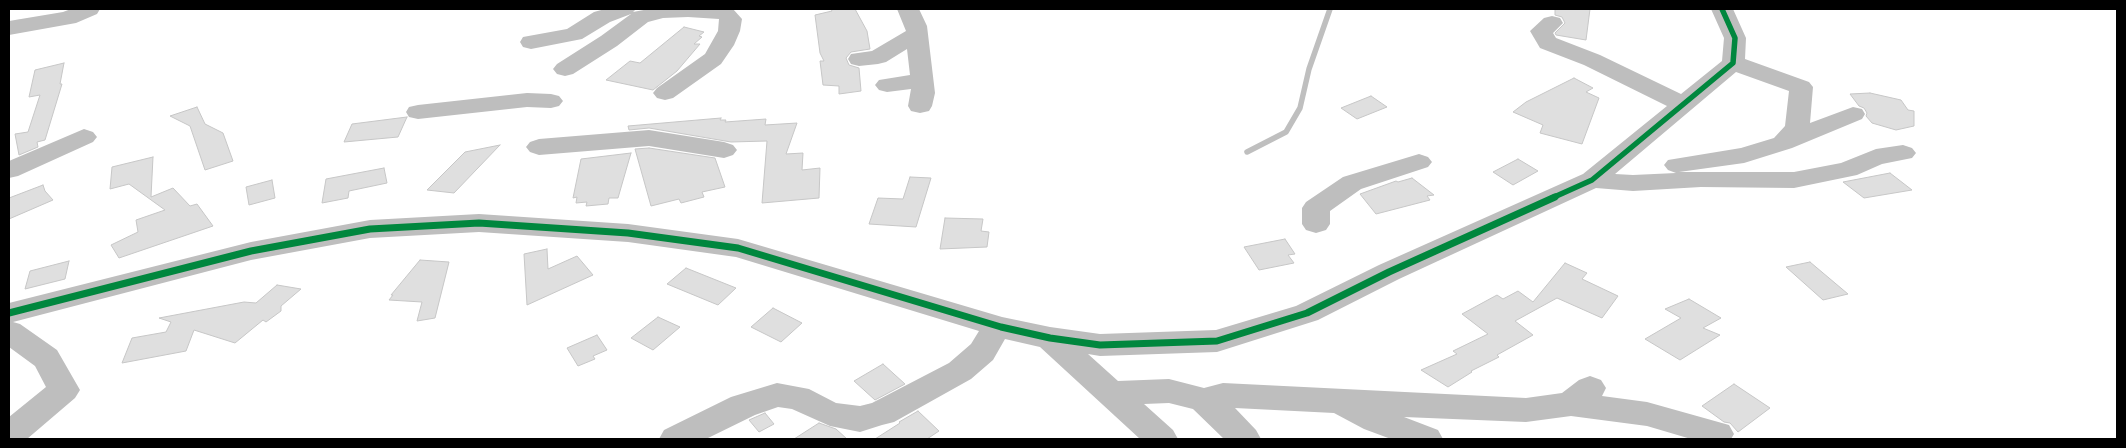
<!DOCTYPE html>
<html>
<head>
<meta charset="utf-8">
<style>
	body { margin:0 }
	#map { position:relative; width:2126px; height:448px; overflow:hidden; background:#fff; font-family:"Exo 2",sans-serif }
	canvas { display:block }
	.frame { position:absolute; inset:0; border:10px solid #000; pointer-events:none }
</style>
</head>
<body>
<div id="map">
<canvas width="2126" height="448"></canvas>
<div class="frame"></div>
</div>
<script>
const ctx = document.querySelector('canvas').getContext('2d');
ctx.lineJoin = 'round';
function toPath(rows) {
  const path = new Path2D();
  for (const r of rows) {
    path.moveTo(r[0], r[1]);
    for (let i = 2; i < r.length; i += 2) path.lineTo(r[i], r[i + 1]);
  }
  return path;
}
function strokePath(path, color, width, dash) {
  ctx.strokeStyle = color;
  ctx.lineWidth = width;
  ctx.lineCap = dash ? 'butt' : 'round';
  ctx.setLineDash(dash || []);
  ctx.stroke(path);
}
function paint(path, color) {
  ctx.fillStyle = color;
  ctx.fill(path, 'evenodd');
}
strokePath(toPath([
	[1247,152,1286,132,1300,108,1309,69,1330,9]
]), '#bfbfbf', 5.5);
const building = toPath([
	[831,9,855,9,867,31,870,49,851,52,846,58,849,65,859,68,861,91,839,94,839,86,823,85,820,61,824,61,820,53,815,15,832,11,831,9],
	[1555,9,1590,9,1586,40,1556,35,1555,33,1565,23,1562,17,1555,15,1555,9],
	[684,27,704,32,699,36,702,37,694,44,700,44,677,71,653,90,606,80,630,61,640,63,684,27],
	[64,63,60,84,62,84,45,140,37,142,38,147,19,155,15,134,28,132,40,95,29,97,35,70,64,63],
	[1574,78,1593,88,1586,92,1599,98,1582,144,1540,133,1543,125,1513,112,1526,102,1574,78],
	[1870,93,1901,100,1908,110,1914,111,1914,126,1896,130,1872,123,1866,116,1867,113,1864,108,1859,106,1850,94,1870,93],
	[1371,96,1387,107,1357,119,1341,108,1371,96],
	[197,107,205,124,223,133,233,161,205,170,190,126,170,116,197,107],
	[407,117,398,137,344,142,352,124,407,117],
	[721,118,720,120,726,120,725,122,766,119,765,125,797,123,786,154,803,153,802,170,820,168,819,198,762,203,767,141,731,142,649,128,629,130,628,126,721,118],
	[500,145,454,193,427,190,465,152,500,145],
	[649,148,715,158,725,187,702,192,704,197,681,203,679,199,651,206,635,149,649,148],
	[631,153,618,198,609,198,608,204,586,206,587,202,576,203,577,197,573,198,581,159,631,153],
	[153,157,151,197,173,188,190,206,197,204,213,226,119,258,111,245,138,232,136,220,165,210,129,184,110,189,112,167,153,157],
	[1518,159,1538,171,1513,185,1493,172,1518,159],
	[384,168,387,183,349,191,348,198,322,203,326,179,384,168],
	[1890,173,1912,190,1864,198,1843,182,1890,173],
	[910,177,931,178,916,227,869,224,878,198,903,199,910,177],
	[1412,178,1434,195,1427,196,1430,200,1376,214,1360,194,1396,181,1398,182,1412,178],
	[272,180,275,198,249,205,246,187,272,180],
	[43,185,45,191,53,200,9,219,9,198,43,185],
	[945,218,983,219,981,231,989,232,987,247,940,249,945,218],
	[1285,239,1295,254,1288,255,1294,263,1259,270,1244,247,1285,239],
	[547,249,548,269,577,256,593,275,527,305,524,254,547,249],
	[420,260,449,262,435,318,417,321,422,302,389,300,393,295,391,295,420,260],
	[69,261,65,279,25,289,30,271,69,261],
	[1810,262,1848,294,1823,300,1786,267,1810,262],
	[1565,263,1587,273,1582,279,1618,296,1602,318,1557,298,1515,321,1533,335,1497,355,1499,357,1471,371,1472,372,1448,387,1421,370,1457,354,1453,351,1488,334,1462,314,1497,295,1503,299,1518,291,1533,302,1565,263],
	[686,268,736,288,718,305,667,284,686,268],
	[277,285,301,289,281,306,281,311,266,322,263,320,235,343,194,330,186,351,122,363,132,338,166,332,171,322,159,318,244,302,256,303,277,285],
	[1689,299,1721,318,1703,328,1720,335,1680,360,1645,339,1681,318,1665,309,1689,299],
	[773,308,802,323,781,342,751,327,773,308],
	[658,317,680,327,653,350,631,338,658,317],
	[597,335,607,350,593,356,595,359,578,366,567,348,597,335],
	[883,364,905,384,875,400,854,381,883,364],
	[1734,384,1770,408,1738,432,1730,423,1724,422,1702,406,1734,384],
	[918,411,939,431,927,439,875,439,900,423,899,422,918,411],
	[765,413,774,424,759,432,749,420,765,413],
	[819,423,836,429,847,439,794,439,819,423]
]);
paint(building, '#dfdfdf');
strokePath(building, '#c7c7c7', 1);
paint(toPath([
	[71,9,100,9,97,14,76,23,9,35,9,21,63,12,71,9],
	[605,9,636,9,633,12,649,9,733,9,742,19,740,31,734,45,721,64,673,98,665,100,657,98,653,93,657,88,705,54,718,31,719,19,688,17,663,18,648,22,617,46,573,74,565,76,557,74,553,69,557,64,601,36,631,14,610,22,582,39,531,49,523,47,520,42,523,37,567,29,594,12,605,9],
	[897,9,919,9,927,26,935,93,932,106,929,111,920,113,911,111,908,106,911,89,887,92,879,90,875,85,879,80,910,75,907,49,886,62,878,64,859,66,851,64,848,59,851,54,872,51,906,31,897,9],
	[1711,9,1733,9,1746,38,1745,59,1809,82,1813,87,1810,123,1853,107,1862,109,1865,114,1862,119,1792,148,1744,163,1679,172,1794,172,1841,163,1876,149,1903,145,1912,148,1916,153,1912,158,1882,164,1857,175,1794,188,1701,187,1633,191,1596,188,1399,279,1318,320,1217,352,1100,356,1088,354,1118,381,1169,379,1204,388,1223,383,1526,398,1562,393,1579,380,1590,376,1601,380,1606,388,1602,396,1647,402,1729,425,1734,434,1731,439,1691,439,1647,426,1571,416,1526,422,1404,417,1438,430,1443,439,1391,439,1364,429,1334,413,1235,408,1256,430,1261,439,1224,439,1193,409,1169,403,1144,404,1173,430,1178,439,1140,439,1040,347,1005,339,993,360,971,379,894,422,882,425,860,432,830,426,792,409,778,407,755,415,706,439,659,439,664,430,731,397,777,383,809,389,836,403,860,406,872,403,949,363,971,344,979,331,736,257,628,242,479,232,370,238,251,260,13,322,20,324,57,350,80,390,75,398,27,439,9,439,9,417,46,387,35,366,9,347,9,303,251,242,370,220,479,214,628,224,738,239,1002,317,1050,327,1100,334,1216,330,1296,306,1379,265,1583,174,1667,106,1584,65,1540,48,1530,31,1544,18,1552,16,1560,18,1563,23,1553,33,1556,38,1600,55,1681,94,1722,61,1724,38,1711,9],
	[1736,72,1789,91,1785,126,1774,138,1741,148,1668,160,1664,165,1668,170,1676,173,1633,175,1615,174,1736,72],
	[527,93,551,94,559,96,563,101,559,106,551,108,527,107,418,119,409,117,406,112,409,107,418,105,527,93],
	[84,129,93,132,97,137,93,142,18,176,9,178,9,161,84,129],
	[649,130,724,142,733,145,737,150,733,155,724,158,649,146,539,155,530,152,526,147,530,142,539,139,649,130],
	[1419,154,1428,157,1432,162,1428,167,1361,189,1330,211,1330,224,1326,230,1316,233,1306,230,1302,224,1302,208,1306,202,1343,177,1419,154]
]), '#bebebe');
strokePath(toPath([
	[1552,198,1592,180,1733,63,1735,38,1722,9]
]), '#00873e', 5.5);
strokePath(toPath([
	[9,313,251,251,370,229,479,223,628,233,738,248,1001,327,1050,338,1100,345,1217,341,1307,313,1389,272,1555,197]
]), '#00873e', 7);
</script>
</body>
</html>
